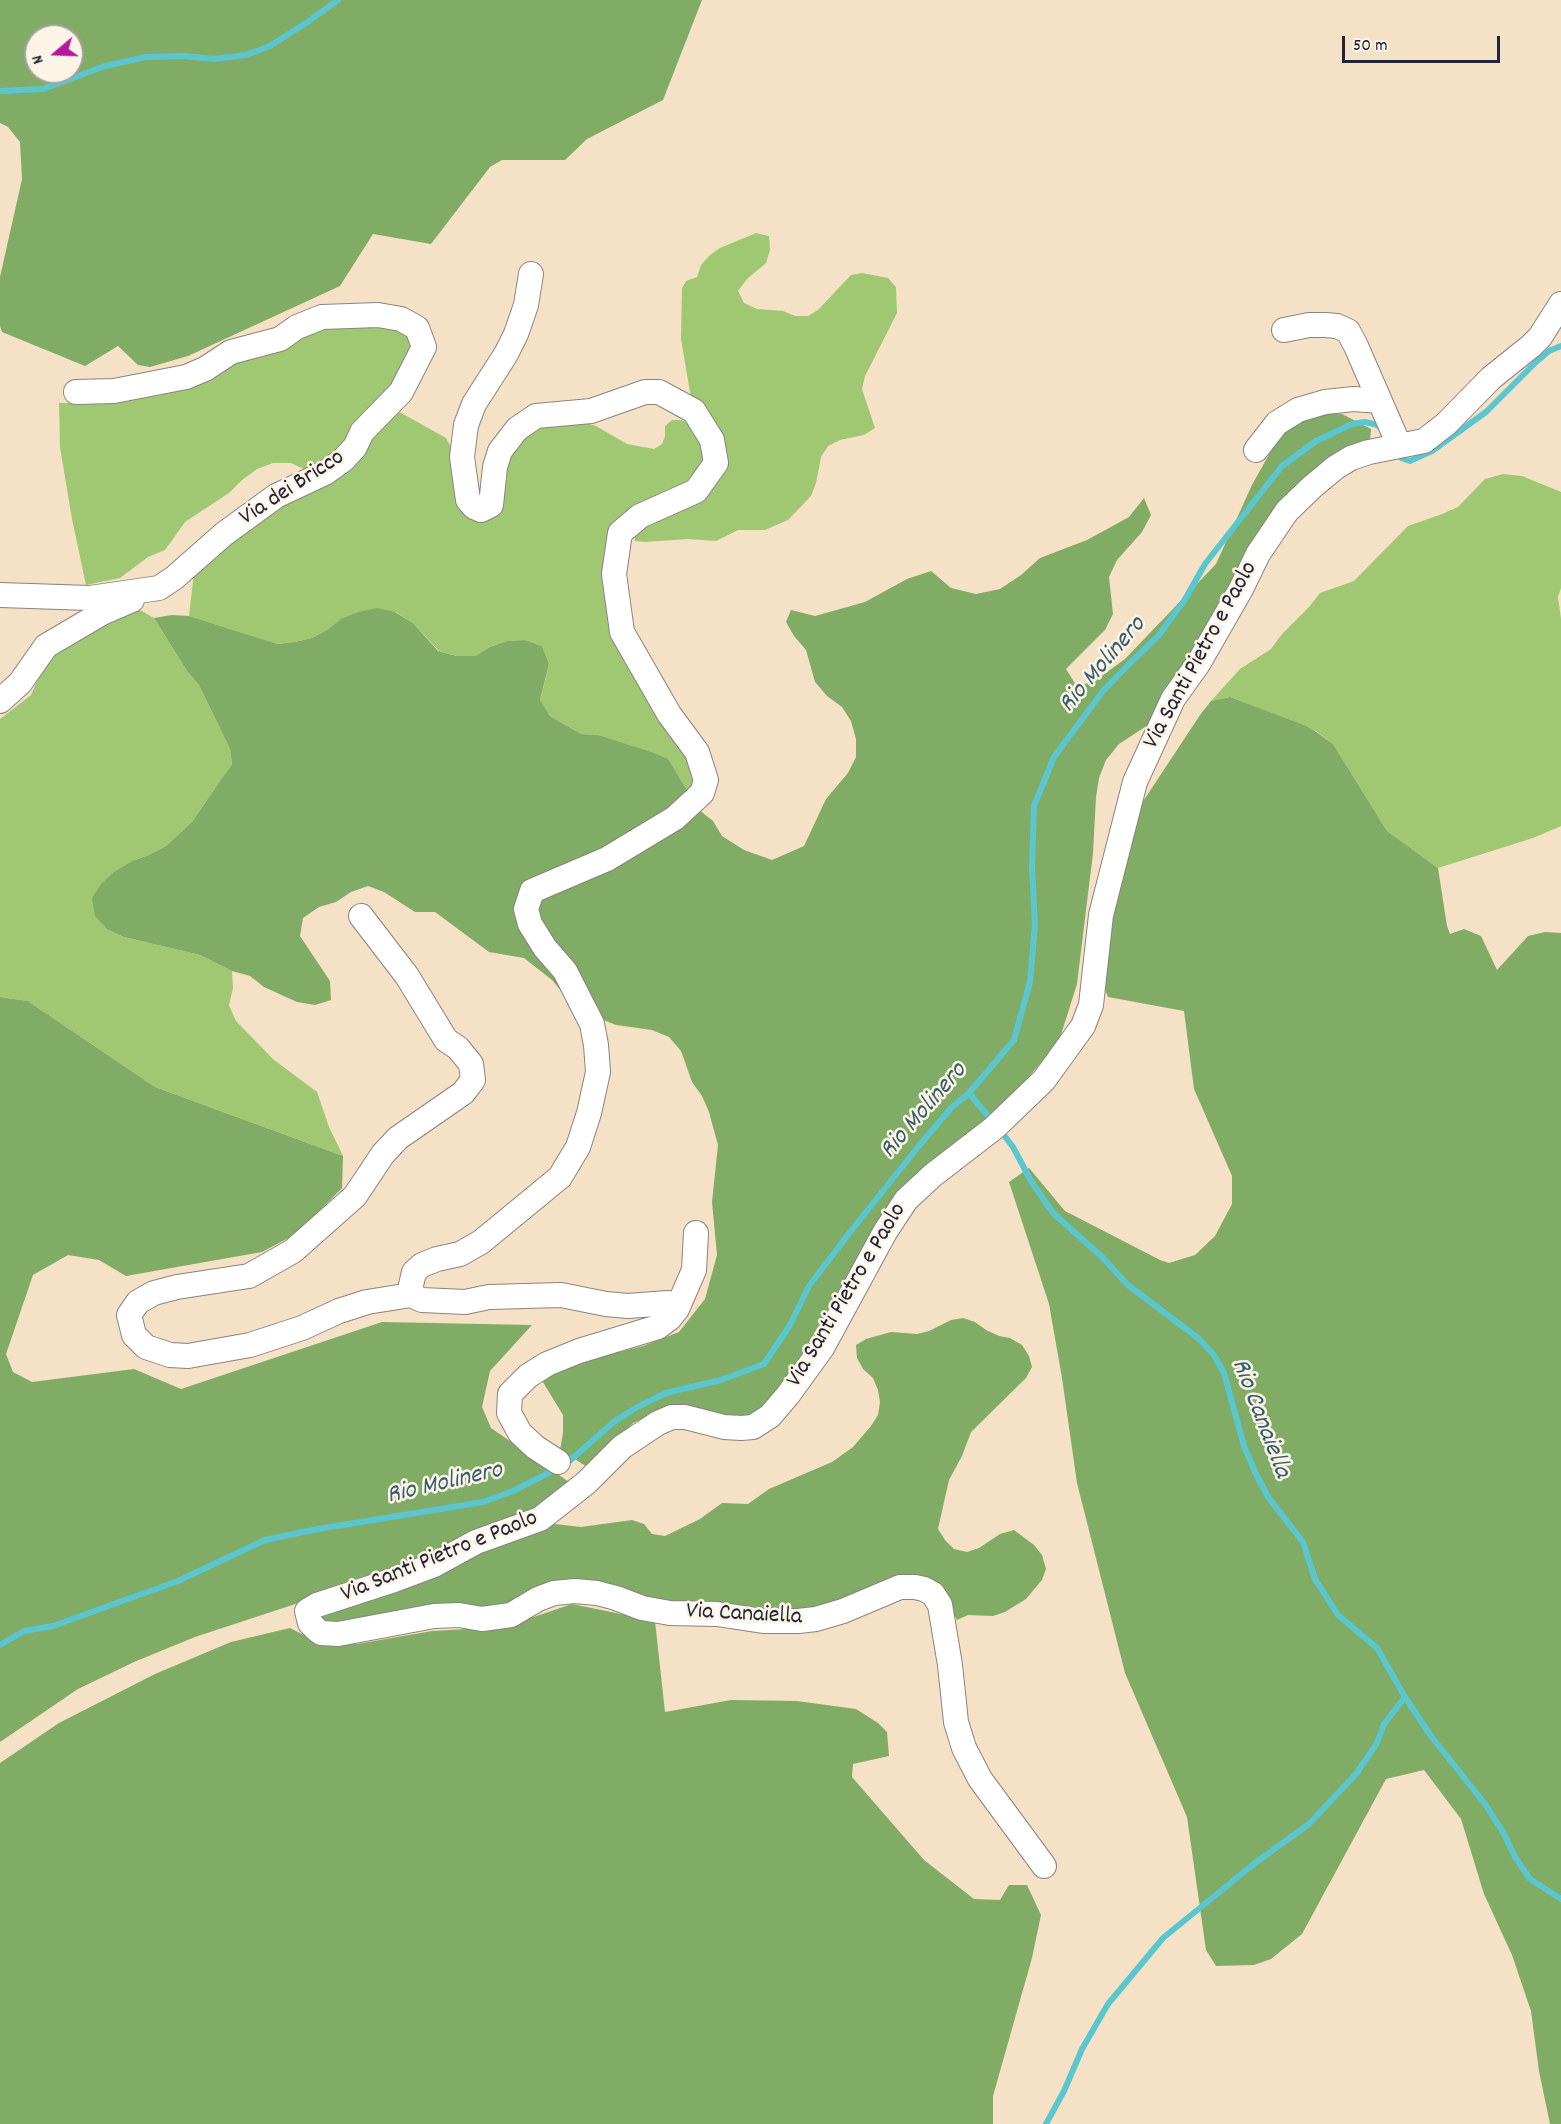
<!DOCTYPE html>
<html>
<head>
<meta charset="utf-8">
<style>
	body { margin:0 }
	#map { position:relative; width:1561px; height:2124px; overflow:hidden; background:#f5e1c5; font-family:Dekko,sans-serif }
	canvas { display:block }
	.north { position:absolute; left:24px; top:24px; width:60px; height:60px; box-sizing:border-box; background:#fcf5e5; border:2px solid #a5a1a1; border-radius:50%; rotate:251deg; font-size:16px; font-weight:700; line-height:24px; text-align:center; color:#22223b }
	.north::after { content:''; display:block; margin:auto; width:21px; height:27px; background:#b5179e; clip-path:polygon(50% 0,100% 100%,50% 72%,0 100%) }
	.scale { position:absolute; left:1342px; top:36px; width:158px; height:27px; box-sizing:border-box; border:3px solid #22223b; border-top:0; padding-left:8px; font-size:18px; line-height:21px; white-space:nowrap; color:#22223b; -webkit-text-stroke:4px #fcf5e5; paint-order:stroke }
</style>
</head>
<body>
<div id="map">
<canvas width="1561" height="2124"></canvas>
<div class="north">N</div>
<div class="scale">50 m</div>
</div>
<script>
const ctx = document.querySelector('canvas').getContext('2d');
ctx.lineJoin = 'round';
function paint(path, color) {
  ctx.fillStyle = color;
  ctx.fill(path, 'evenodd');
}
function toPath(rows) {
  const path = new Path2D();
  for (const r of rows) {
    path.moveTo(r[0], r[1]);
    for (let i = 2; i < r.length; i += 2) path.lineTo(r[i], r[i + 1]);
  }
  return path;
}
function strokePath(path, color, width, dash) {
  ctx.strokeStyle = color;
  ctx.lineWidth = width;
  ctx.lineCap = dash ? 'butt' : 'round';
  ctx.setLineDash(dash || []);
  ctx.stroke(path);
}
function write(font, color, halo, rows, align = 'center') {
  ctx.font = font + ' Dekko,sans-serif';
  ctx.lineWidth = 5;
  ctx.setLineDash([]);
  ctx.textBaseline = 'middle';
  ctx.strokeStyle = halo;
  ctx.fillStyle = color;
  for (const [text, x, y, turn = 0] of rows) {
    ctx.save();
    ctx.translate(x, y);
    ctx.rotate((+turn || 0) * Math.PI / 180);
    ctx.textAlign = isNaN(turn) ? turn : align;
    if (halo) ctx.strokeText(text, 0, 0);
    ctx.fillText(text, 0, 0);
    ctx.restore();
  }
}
paint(toPath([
	[756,233,769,236,770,250,766,263,747,279,738,291,744,303,757,309,783,311,795,316,808,316,818,310,851,275,862,273,888,278,896,287,897,313,865,376,862,389,875,428,864,435,840,440,828,446,821,457,816,483,811,496,788,520,765,530,738,530,716,541,688,539,644,542,635,541,634,533,702,497,721,478,726,470,726,462,692,401,690,392,681,339,682,288,686,281,697,277,701,265,710,255,720,248],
	[344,323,393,328,408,337,413,344,412,362,341,453,308,471,291,463,273,463,257,469,242,480,229,493,185,522,165,550,148,557,120,578,86,585,72,519,60,447,59,403,87,403,231,364,317,329],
	[396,410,446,438,452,449,473,518,501,462,527,428,573,419,596,426,627,444,654,449,662,444,665,436,665,426,672,420,681,420,689,423,705,439,704,474,659,500,618,519,610,538,606,584,691,752,694,785,689,792,598,735,581,734,550,716,540,701,549,664,542,646,525,640,507,641,490,647,475,656,457,656,439,651,413,623,396,612,358,612,342,618,327,630,312,638,295,642,276,644,189,616,194,573,248,527,292,501,340,477,359,459,370,439],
	[1503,474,1522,476,1561,492,1561,588,1558,597,1561,619,1561,826,1533,838,1438,868,1387,831,1333,744,1316,731,1230,697,1211,701,1240,669,1271,649,1282,634,1309,607,1320,593,1354,581,1408,526,1442,514,1458,507,1485,479],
	[128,610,140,610,154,618,187,671,199,685,230,749,232,766,222,778,192,822,166,846,149,855,132,861,115,871,108,930,124,937,200,955,232,971,233,988,229,1005,236,1021,274,1060,317,1092,329,1127,343,1156,155,1087,28,1001,0,997,0,719,31,695,40,674,61,648]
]), '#a0c873');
paint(toPath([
	[0,0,702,0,663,100,587,139,565,160,502,160,490,167,431,244,373,234,340,286,188,356,150,367,138,365,118,346,85,366,2,332,0,326,0,277,22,179,20,142,8,127,0,123],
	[36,36,72,36,72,72,36,72],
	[1324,413,1342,414,1371,429,1370,442,1335,458,1151,723,1119,744,1106,760,1099,778,1096,797,1093,853,1077,984,1059,1041,1010,1099,930,1163,885,1211,788,1379,763,1406,741,1419,656,1412,633,1423,589,1468,560,1450,563,1433,563,1415,541,1379,564,1366,643,1346,679,1332,705,1299,717,1255,712,1202,718,1145,709,1112,702,1096,692,1082,681,1051,669,1037,652,1030,616,1025,576,1009,552,980,524,958,489,952,435,912,415,912,384,892,368,886,351,892,336,902,319,907,303,918,300,936,330,981,331,1000,315,1005,297,1002,264,987,250,976,232,971,200,955,124,937,108,930,95,916,92,898,102,883,115,871,132,861,149,855,166,846,192,822,222,778,232,765,230,749,199,685,187,671,154,618,172,615,189,616,277,644,295,642,312,638,327,630,342,618,358,612,377,608,395,612,413,623,438,651,457,656,475,656,490,647,507,641,525,640,542,646,549,664,540,700,550,716,581,734,598,735,651,752,668,759,698,809,713,821,722,836,744,850,772,860,804,846,826,799,848,773,856,757,856,739,851,721,842,707,827,696,815,682,806,650,794,636,786,622,791,610,815,616,865,602,907,579,931,571,951,588,976,594,1000,589,1021,575,1040,558,1087,540,1129,517,1144,498,1151,515,1142,532,1117,560,1109,577,1113,614,1105,630,1066,669,1076,685,1092,683,1125,659,1216,564,1252,485,1281,433,1302,418],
	[1230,697,1306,726,1315,731,1333,744,1387,831,1438,868,1447,926,1450,934,1464,929,1481,936,1497,970,1528,936,1545,932,1561,933,1561,2124,1550,2124,1539,2071,1531,2011,1512,1955,1484,1894,1461,1819,1424,1770,1386,1779,1302,1934,1271,1959,1254,1965,1216,1966,1206,1950,1187,1817,1125,1673,1077,1483,1062,1378,1049,1304,1009,1182,1029,1168,1065,1211,1160,1260,1169,1263,1195,1255,1215,1236,1232,1204,1232,1176,1194,1089,1184,1011,1108,997,1101,980,1118,876,1140,806,1200,715,1211,701],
	[0,997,28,1001,155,1087,343,1156,342,1188,296,1234,262,1252,126,1276,99,1260,68,1255,33,1275,6,1354,13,1372,32,1382,134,1369,181,1389,382,1322,532,1325,490,1371,482,1407,491,1428,572,1484,533,1511,417,1564,195,1637,134,1662,78,1689,0,1742],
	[963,1318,975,1322,986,1330,999,1336,1010,1338,1022,1345,1029,1356,1032,1367,1026,1378,971,1432,962,1456,949,1480,938,1529,945,1540,954,1549,967,1552,979,1548,1000,1534,1014,1530,1034,1545,1042,1555,1046,1569,1042,1580,1026,1599,1005,1612,993,1616,968,1615,957,1620,942,1592,819,1613,679,1607,617,1591,516,1607,328,1627,315,1615,509,1538,555,1524,581,1527,632,1520,644,1524,652,1534,665,1536,700,1519,722,1503,748,1504,769,1489,832,1462,853,1447,871,1426,878,1415,880,1402,878,1390,873,1378,863,1369,857,1358,856,1345,866,1339,891,1332,917,1334,929,1331,951,1320],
	[572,1604,655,1621,665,1712,731,1700,797,1701,856,1709,878,1723,887,1732,889,1756,853,1764,852,1777,924,1860,974,1899,1000,1900,1009,1885,1027,1885,1041,1915,1032,1958,993,2096,993,2124,0,2124,0,1763,59,1723,155,1674,231,1642,290,1628,318,1642,357,1644,432,1631,504,1627]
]), '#80ac65');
strokePath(toPath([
	[0,91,43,89,105,66,146,57,184,56,214,59,246,55,270,46,306,23,338,0],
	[1397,453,1401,458,1410,461,1432,451,1486,412,1535,363,1549,351,1561,346],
	[969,1093,993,1122],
	[1000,1130,1013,1147,1031,1181,1053,1213,1101,1256,1128,1285,1198,1338,1214,1355,1224,1373,1244,1446,1255,1472,1268,1497,1303,1542,1315,1579,1338,1615,1377,1648,1405,1697,1431,1736,1485,1804,1503,1832,1515,1857,1530,1879,1561,1899],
	[0,1645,24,1631,53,1626,178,1581,265,1540,318,1529,483,1502,513,1491,566,1464,615,1421,639,1406,666,1393,721,1380,764,1364,790,1325,809,1286,847,1236,918,1147,951,1108,969,1093,1014,1040,1030,982,1035,924,1032,868,1034,806,1054,757,1103,691,1128,665,1159,635,1184,601,1205,564,1282,466,1316,441,1352,424,1365,422,1378,425,1381,429],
	[1046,2124,1064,2091,1082,2049,1108,2004,1163,1938,1255,1863,1309,1824,1356,1774,1377,1743,1384,1724,1405,1697]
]), '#5ac7d0', 6);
const street = toPath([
	[1284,330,1309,325,1325,325,1337,326,1348,331,1356,346,1399,445],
	[1256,450,1277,423,1298,410,1325,402,1354,399,1379,401],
	[0,595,90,598,159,588,174,578,224,534,276,496,325,473,343,460,355,447,362,432,401,392,424,347,417,328,401,319,378,315,322,317,297,327,280,339,231,352,205,369,186,377,114,391,76,392],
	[0,701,20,683,46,646,102,613,132,600],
	[361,916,407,976,446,1040,458,1048,471,1064,473,1080,463,1093,398,1138,383,1154,355,1196,293,1251,249,1276,177,1287,154,1293,138,1302,129,1315,134,1335,146,1347,170,1355,188,1356,250,1345,302,1328,339,1311,367,1302,411,1295,422,1300,465,1302,489,1297,561,1295,606,1304,628,1306,668,1303,677,1309],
	[411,1295,411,1285,414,1272,422,1265,437,1259,460,1254,481,1242,560,1177,578,1147,589,1113,598,1072,596,1045,592,1024,565,971,545,948,530,924,526,909,532,891,607,859,675,818,702,793,706,780,697,752,669,714,622,632,614,574,620,533,640,516,696,491,716,463,712,440,694,411,659,392,645,392,591,411,536,416,517,429,500,451,495,467,491,505,481,510,474,507,468,500,462,457,466,425,474,404,506,354,516,334,526,305,531,274],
	[558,1462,535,1447,520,1433,509,1413,510,1394,528,1376,547,1364,579,1351,658,1327,670,1318,677,1309,694,1270,696,1233],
	[1044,1866,980,1779,964,1748,956,1722,950,1665,940,1605,933,1594,924,1589,915,1587,900,1587,843,1611,816,1619,798,1621,763,1621,717,1614,670,1613,642,1608,616,1598,597,1593,575,1591,554,1593,538,1599,511,1615,482,1619,459,1615,434,1616,338,1634,321,1633,317,1630,310,1623,307,1611,317,1605,394,1580,434,1565,476,1542,540,1519,586,1483,622,1447,658,1423,672,1417,685,1417,724,1427,741,1428,753,1427,770,1416,788,1395,822,1348,885,1232,906,1200,933,1175,994,1128,1044,1080,1083,1026,1091,1005,1101,915,1135,782,1173,699,1198,664,1241,589,1258,554,1287,511,1312,487,1336,467,1351,458,1369,452,1424,441,1446,424,1491,378,1531,346,1540,337,1561,304]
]);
strokePath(street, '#8c8280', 26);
strokePath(street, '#fff', 24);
write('24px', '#22223b', '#fcf5e5', [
	["Via dei Bricco",293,489,-33],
	["Via Santi Pietro e Paolo",1202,656,-61],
	["Via Santi Pietro e Paolo",848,1296,-59],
	["Via Santi Pietro e Paolo",440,1558,-22],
	["Via Canaiella",744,1616,3]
]);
write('italic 26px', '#365c6f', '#fcf5e5', [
	["Rio Molinero",1104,666,-49],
	["Rio Molinero",925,1112,-49],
	["Rio Canaiella",1259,1419,69],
	["Rio Molinero",445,1485,-13]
]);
</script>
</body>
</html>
